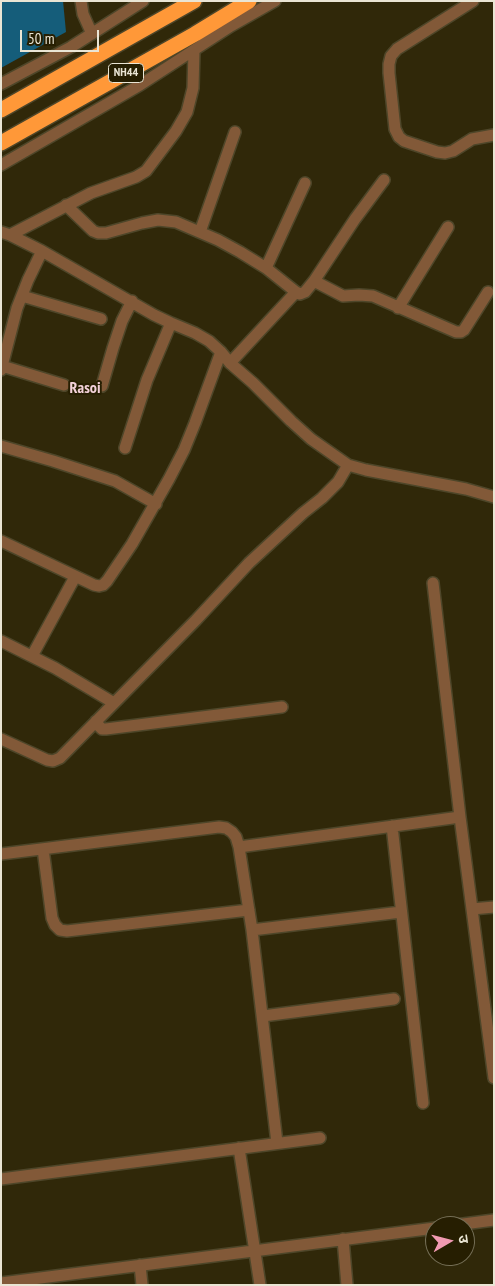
<!DOCTYPE html>
<html>
<head>
<meta charset="utf-8">
<style>
	body { margin:0 }
	#map { position:relative; width:495px; height:1286px; overflow:hidden; background:#302809; font-family:"PT Sans Narrow","Noto Sans Devanagari",sans-serif }
	canvas { display:block }
	.frame { position:absolute; inset:0; border:2px solid #eae5d4; pointer-events:none }
	.north { position:absolute; left:425px; top:1216px; width:50px; height:50px; box-sizing:border-box; background:#261e01; border:1px solid #746e55; border-radius:50%; rotate:82deg; font-size:14px; font-weight:700; line-height:20px; text-align:center; color:#eae5d4 }
	.north::after { content:''; display:block; margin:auto; width:18px; height:22px; background:#f19ab2; clip-path:polygon(50% 0,100% 100%,50% 72%,0 100%) }
	.scale { position:absolute; left:20px; top:30px; width:79px; height:22px; box-sizing:border-box; border:2px solid #eae5d4; border-top:0; padding-left:6px; font-size:15px; line-height:18px; white-space:nowrap; color:#eae5d4; -webkit-text-stroke:4px #261e01; paint-order:stroke }
</style>
</head>
<body>
<div id="map">
<canvas width="495" height="1286"></canvas>
<div class="frame"></div>
<div class="north">उ</div>
<div class="scale">50 m</div>
</div>
<script>
const ctx = document.querySelector('canvas').getContext('2d');
ctx.lineJoin = 'round';
function paint(path, color) {
  ctx.fillStyle = color;
  ctx.fill(path, 'evenodd');
}
function toPath(rows) {
  const path = new Path2D();
  for (const r of rows) {
    path.moveTo(r[0], r[1]);
    for (let i = 2; i < r.length; i += 2) path.lineTo(r[i], r[i + 1]);
  }
  return path;
}
function strokePath(path, color, width, dash) {
  ctx.strokeStyle = color;
  ctx.lineWidth = width;
  ctx.lineCap = dash ? 'butt' : 'round';
  ctx.setLineDash(dash || []);
  ctx.stroke(path);
}
function write(font, color, halo, rows, align = 'center') {
  ctx.font = font + ' "PT Sans Narrow",sans-serif';
  ctx.lineWidth = 4;
  ctx.setLineDash([]);
  ctx.textBaseline = 'middle';
  ctx.strokeStyle = halo;
  ctx.fillStyle = color;
  for (const [text, x, y, turn = 0] of rows) {
    ctx.save();
    ctx.translate(x, y);
    ctx.rotate((+turn || 0) * Math.PI / 180);
    ctx.textAlign = isNaN(turn) ? turn : align;
    if (halo) ctx.strokeText(text, 0, 0);
    ctx.fillText(text, 0, 0);
    ctx.restore();
  }
}
paint(toPath([
	[1,1,63,1,66,32,1,68]
]), '#155d7a');
const minor = toPath([
	[81,1,83,14,92,34],
	[473,1,397,49,391,56,389,64,389,73,395,129,399,137,404,141,437,152,445,153,453,151,472,139,494,135],
	[1,84,71,47,143,1],
	[1,165,140,85,231,26,275,1],
	[66,205,93,231,98,233,106,233,142,223,158,220,176,222,218,240,240,252,266,268,296,292,300,294,305,292,314,281,355,219,384,180],
	[1,232,10,235,42,251,154,315,171,323,195,333,209,341,221,352,230,363,253,383,291,421,311,439,348,465,366,470,466,489,494,497],
	[200,232,235,132],
	[10,235,91,193,136,177,146,171,176,131,187,112,193,88,194,50],
	[266,268,305,183],
	[314,281,343,296,359,295,373,296,456,332,461,332,464,330,488,292],
	[22,296,101,319],
	[398,308,448,227],
	[230,363,296,292],
	[2,366,64,385],
	[1,370,17,308,28,280,42,251],
	[102,386,113,348,122,321,132,301],
	[1,446,53,461,115,481,156,504],
	[125,448,147,380,171,323],
	[1,541,94,585,99,586,103,585,107,581,132,544,169,479,184,450,195,423,221,352],
	[433,583,460,817,494,1078],
	[1,641,55,668,114,703],
	[32,656,75,577],
	[96,721,99,726,102,729,106,729,282,707],
	[1,739,47,760,53,761,60,758,196,620,249,563,303,513,322,498,338,482,348,465],
	[392,826,423,1103],
	[239,847,460,817],
	[43,849,52,918,55,925,60,930,67,931,249,910],
	[1,854,219,827,226,828,232,832,236,837,239,847,252,930],
	[472,909,494,907],
	[263,1016,394,999],
	[277,1143,252,930,401,912],
	[239,1148,260,1285],
	[1,1179,320,1138],
	[448,1226,494,1220],
	[343,1239,347,1285],
	[140,1265,142,1285],
	[1,1283,435,1228]
]);
const highway = toPath([
	[1,110,194,1],
	[1,143,195,34,249,1]
]);
strokePath(minor, '#4e4629', 14);
strokePath(highway, '#4e4629', 18);
strokePath(minor, '#825938', 11);
strokePath(highway, '#ff9838', 15);
for (const [x, y, w] of [
	[126,73,35]
]) {
  const box = new Path2D();
  box.roundRect(x - w / 2, y - 9.5, w, 19, 4);
  ctx.fillStyle = '#261e01';
  ctx.fill(box);
  strokePath(box, '#eae5d4', 1);
}
write('bold 12px', '#eae5d4', null, [
	["NH44",126,73]
]);
write('bold 16px', '#f4d2da', '#261e01', [
	["Rasoi",85,388]
]);
</script>
</body>
</html>
